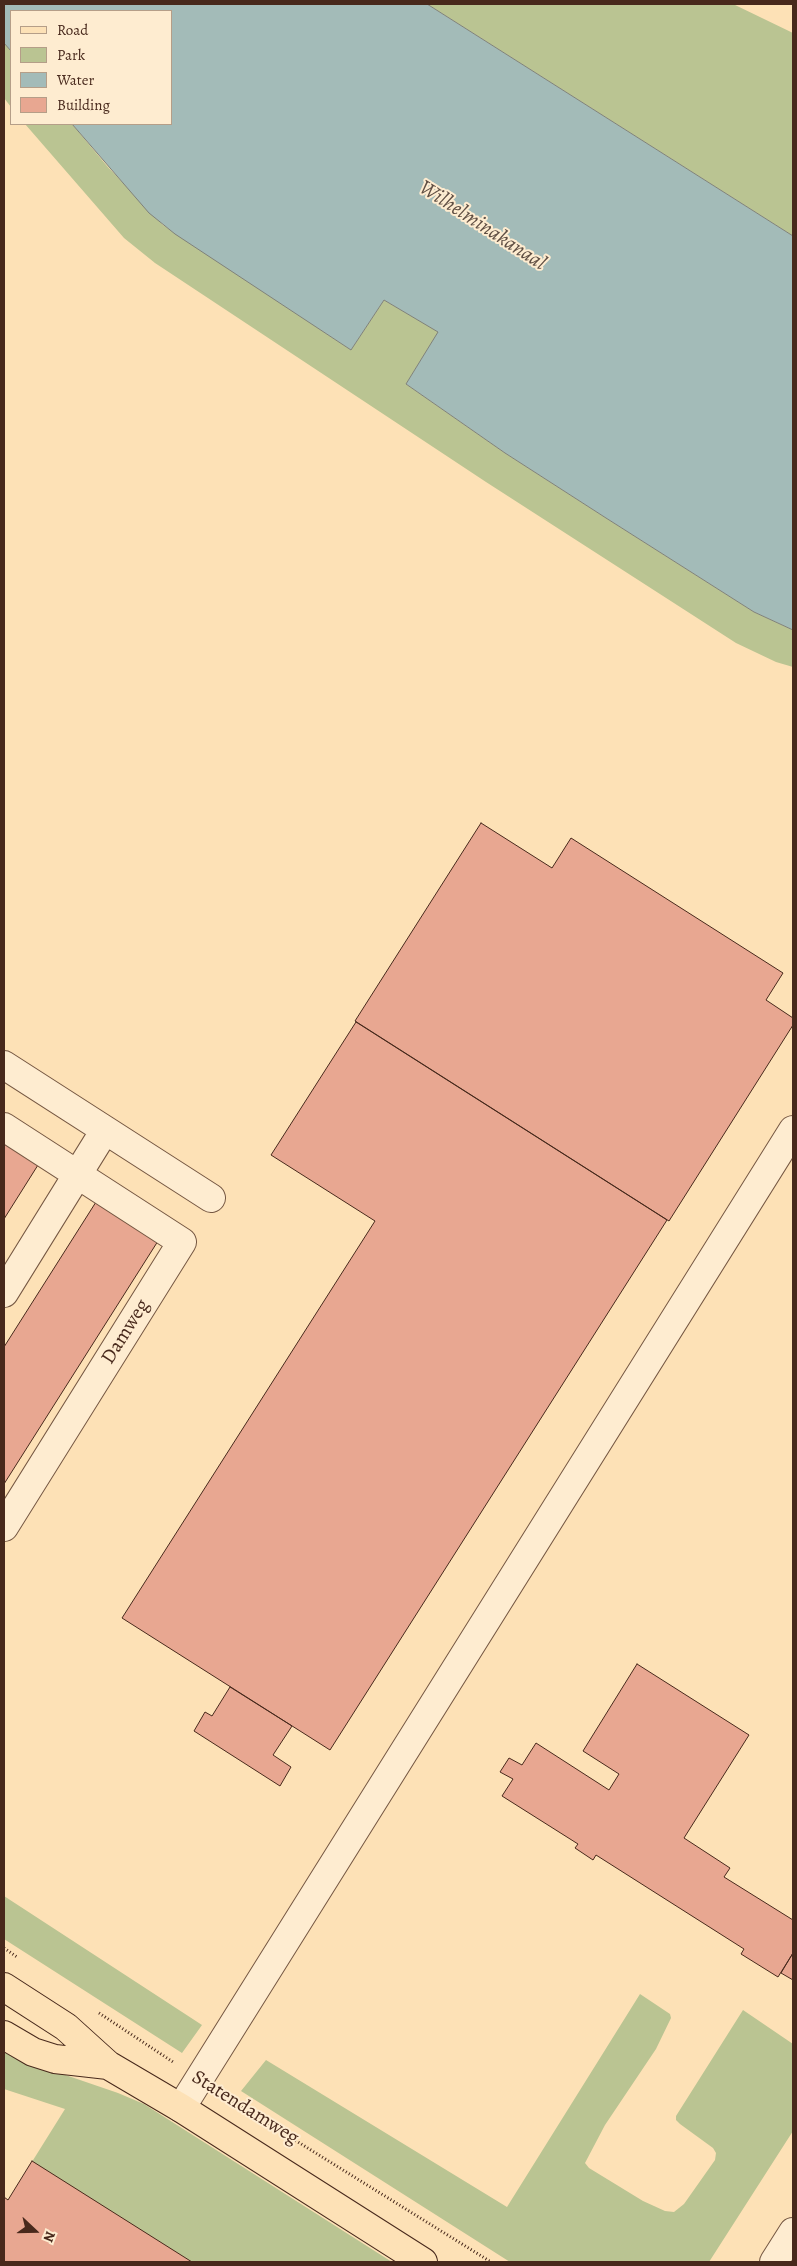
<!DOCTYPE html>
<html>
<head>
<meta charset="utf-8">
<style>
	body { margin:0 }
	#map { position:relative; width:797px; height:2266px; overflow:hidden; background:#fde1b6; font-family:Alegreya,serif }
	canvas { display:block }
	.frame { position:absolute; inset:0; border:5px solid #48291c; pointer-events:none }
	.legend { position:absolute; left:10px; top:10px; width:162px; height:115px; box-sizing:border-box; background:#feecd0; border:1px solid #b59e88; margin:0; padding:6px 9px; list-style:none; font-size:15px; color:#48291c }
	.legend li { display:flex; align-items:center; gap:10px; height:25px }
	.legend b { width:25px; border:1px solid #b59e88 }
	.north { position:absolute; left:10px; top:2206px; width:50px; height:50px; -webkit-text-stroke:4px #feecd0; paint-order:stroke; rotate:111deg; font-size:14px; font-weight:700; line-height:20px; text-align:center; color:#48291c }
	.north::after { content:''; display:block; margin:auto; width:18px; height:22px; background:#48291c; clip-path:polygon(50% 0,100% 100%,50% 72%,0 100%) }
</style>
</head>
<body>
<div id="map">
<canvas width="797" height="2266"></canvas>
<div class="frame"></div>
<ul class="legend">
<li><b style="height:6px;background:#fde1b6"></b>Road</li>
<li><b style="height:14px;background:#bac492"></b>Park</li>
<li><b style="height:14px;background:#a3bbb8"></b>Water</li>
<li><b style="height:14px;background:#e8a791"></b>Building</li>
</ul>
<div class="north">N</div>
</div>
<script>
const ctx = document.querySelector('canvas').getContext('2d');
ctx.lineJoin = 'round';
function paint(path, color) {
  ctx.fillStyle = color;
  ctx.fill(path, 'evenodd');
}
function toPath(rows) {
  const path = new Path2D();
  for (const r of rows) {
    path.moveTo(r[0], r[1]);
    for (let i = 2; i < r.length; i += 2) path.lineTo(r[i], r[i + 1]);
  }
  return path;
}
function strokePath(path, color, width, dash) {
  ctx.strokeStyle = color;
  ctx.lineWidth = width;
  ctx.lineCap = dash ? 'butt' : 'round';
  ctx.setLineDash(dash || []);
  ctx.stroke(path);
}
function write(font, color, halo, rows, align = 'center') {
  ctx.font = font + ' Alegreya,serif';
  ctx.lineWidth = 4;
  ctx.setLineDash([]);
  ctx.textBaseline = 'middle';
  ctx.strokeStyle = halo;
  ctx.fillStyle = color;
  for (const [text, x, y, turn = 0] of rows) {
    ctx.save();
    ctx.translate(x, y);
    ctx.rotate((+turn || 0) * Math.PI / 180);
    ctx.textAlign = isNaN(turn) ? turn : align;
    if (halo) ctx.strokeText(text, 0, 0);
    ctx.fillText(text, 0, 0);
    ctx.restore();
  }
}
paint(toPath([
	[427,4,733,4,793,33,793,236],
	[4,43,11,51,11,107,4,98],
	[25,124,72,124,107,166,163,225,351,350,384,300,439,332,406,384,505,453,606,518,754,612,793,630,793,667,776,662,736,643,486,482,155,263,124,238],
	[4,1896,202,2025,182,2053,4,1939],
	[640,1994,670,2014,671,2018,656,2049,605,2125,585,2163,589,2168,643,2201,665,2211,674,2212,684,2204,715,2160,716,2153,713,2148,680,2124,676,2120,676,2116,743,2010,793,2044,793,2131,709,2262,510,2262,241,2091,266,2060,507,2207],
	[4,2045,45,2068,118,2093,144,2104,392,2262,179,2262,25,2173,65,2109,4,2089]
]), '#bac492');
const water = toPath([
	[4,4,427,4,793,236,793,630,754,612,606,518,505,453,406,384,438,332,384,300,351,350,175,234,149,213,72,124,171,124,171,11,11,11,11,51,4,43,4,4]
]);
paint(water, '#a3bbb8');
strokePath(water, '#7f817a', 1);
const building = toPath([
	[481,823,552,868,571,838,783,973,766,1000,793,1018,793,1025,669,1221,355,1021,481,823],
	[356,1022,667,1220,330,1750,122,1618,375,1221,271,1155,356,1022],
	[4,1143,38,1165,4,1219,4,1143],
	[96,1202,158,1241,4,1484,4,1347,96,1202],
	[637,1664,749,1735,684,1838,730,1868,724,1877,793,1920,793,1953,778,1977,741,1954,744,1949,596,1855,593,1860,575,1848,578,1844,502,1796,513,1779,500,1772,509,1758,522,1765,536,1743,609,1790,619,1774,583,1751,637,1664],
	[230,1687,292,1726,273,1755,291,1767,280,1786,194,1731,205,1712,212,1716,230,1687],
	[793,1953,793,1980,781,1973,793,1953],
	[32,2161,192,2262,4,2262,4,2197,8,2200,32,2161]
]);
paint(building, '#e8a791');
strokePath(building, '#48291c', 1);
const minor = toPath([
	[4,1065,211,1198],
	[4,1127,182,1242,4,1527],
	[4,1293,105,1130],
	[181,2108,793,1130],
	[774,2262,793,2232]
]);
const major = toPath([
	[4,1987,66,2027,108,2065,181,2108,423,2262],
	[4,2035,33,2052,55,2059,108,2065]
]);
strokePath(minor, '#755742', 30);
strokePath(major, '#48291c', 30);
strokePath(toPath([
	[4,1948,17,1957],
	[99,2013,173,2062],
	[224,2096,491,2262]
]), '#48291c', 3, [1, 2.5]);
strokePath(minor, '#feecd0', 28);
strokePath(major, '#fde1b6', 28);
write('20px', '#48291c', '#feecd0', [
	["Damweg",126,1332,-58],
	["Statendamweg",245,2108,32]
]);
write('italic 21px', '#5f4e43', '#feecd0', [
	["Wilhelminakanaal",482,226,33]
]);
</script>
</body>
</html>
